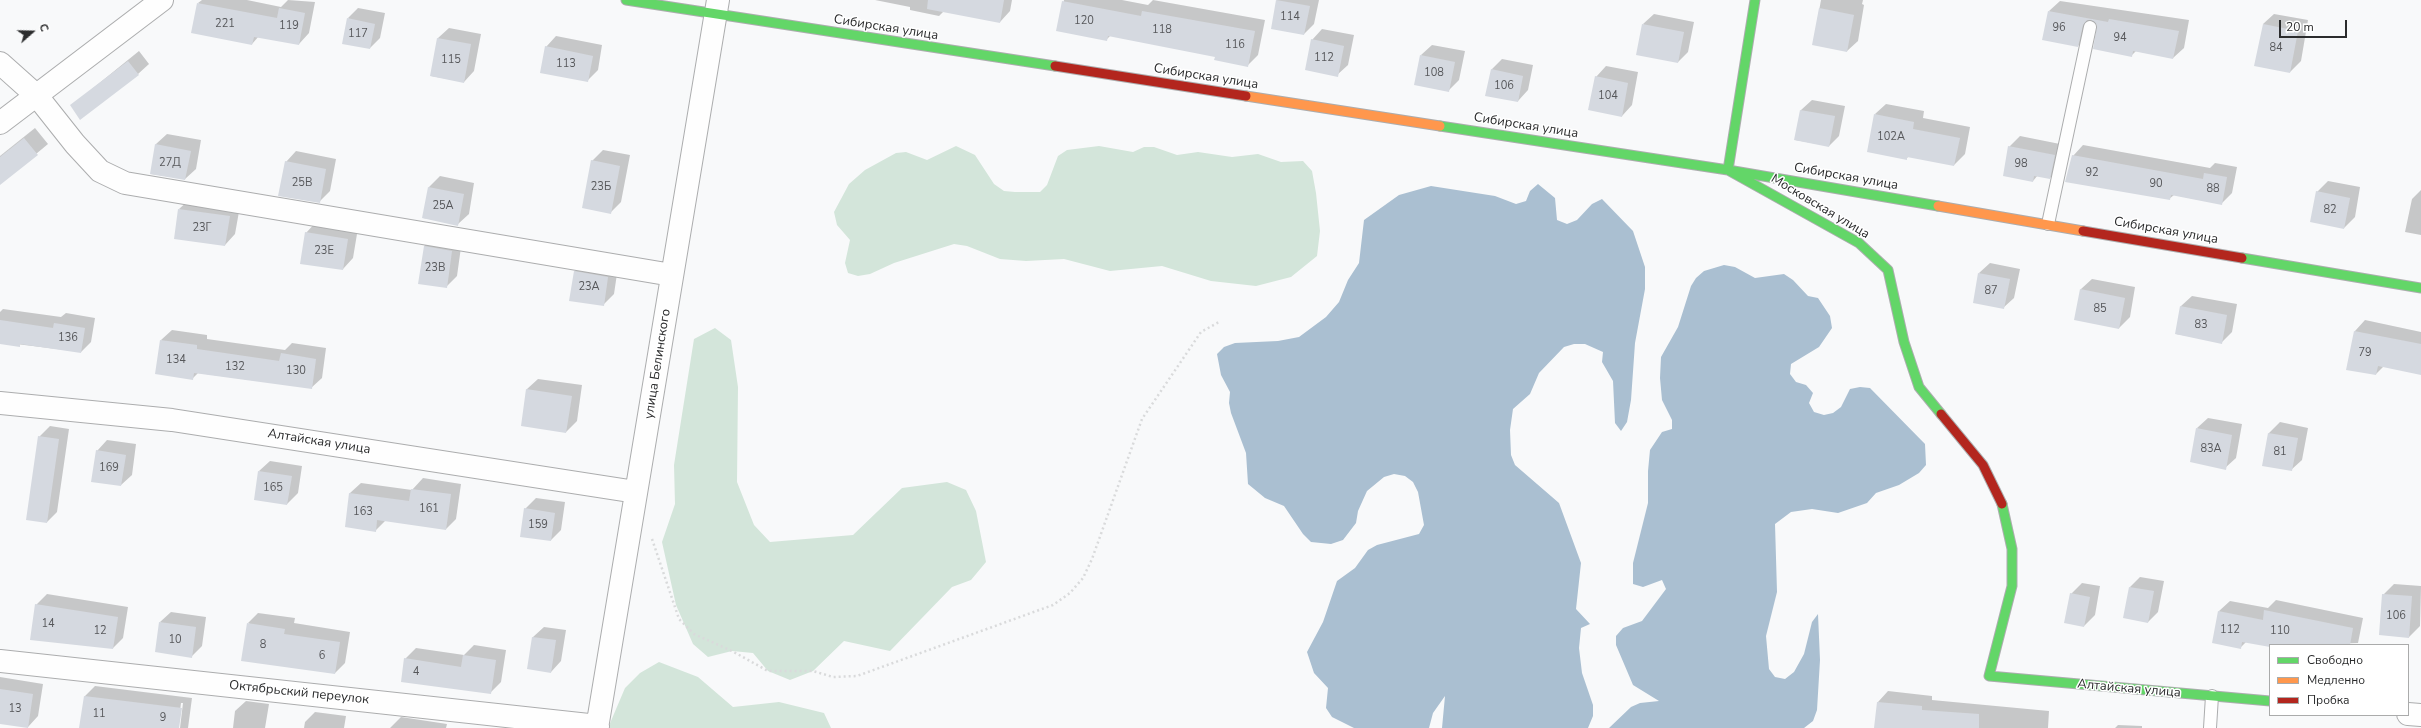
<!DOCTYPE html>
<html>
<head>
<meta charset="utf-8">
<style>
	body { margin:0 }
	#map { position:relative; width:2421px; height:728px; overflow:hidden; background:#f8f9fa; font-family:"Nunito Sans",sans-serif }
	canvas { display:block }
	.legend { position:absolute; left:2269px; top:644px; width:140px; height:72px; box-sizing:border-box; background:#fff; border:1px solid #aaabab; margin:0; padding:5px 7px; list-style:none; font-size:12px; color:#2b2c2d }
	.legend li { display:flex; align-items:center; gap:8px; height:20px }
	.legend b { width:20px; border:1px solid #aaabab }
	.north { position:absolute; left:12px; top:12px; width:40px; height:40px; -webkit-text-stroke:3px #fff; paint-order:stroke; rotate:70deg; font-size:11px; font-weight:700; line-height:16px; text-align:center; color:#2b2c2d }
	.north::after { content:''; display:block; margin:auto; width:14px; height:18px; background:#2b2c2d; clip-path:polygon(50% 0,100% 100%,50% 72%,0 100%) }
	.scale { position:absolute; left:2279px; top:20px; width:68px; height:18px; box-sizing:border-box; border:2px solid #2b2c2d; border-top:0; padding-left:5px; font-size:12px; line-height:14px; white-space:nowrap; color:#2b2c2d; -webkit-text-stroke:3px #fff; paint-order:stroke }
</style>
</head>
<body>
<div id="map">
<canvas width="2421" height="728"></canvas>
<ul class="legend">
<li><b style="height:5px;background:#63d668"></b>Свободно</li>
<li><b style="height:5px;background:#ff974d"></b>Медленно</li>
<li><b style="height:5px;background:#b3261e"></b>Пробка</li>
</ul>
<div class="north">С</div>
<div class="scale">20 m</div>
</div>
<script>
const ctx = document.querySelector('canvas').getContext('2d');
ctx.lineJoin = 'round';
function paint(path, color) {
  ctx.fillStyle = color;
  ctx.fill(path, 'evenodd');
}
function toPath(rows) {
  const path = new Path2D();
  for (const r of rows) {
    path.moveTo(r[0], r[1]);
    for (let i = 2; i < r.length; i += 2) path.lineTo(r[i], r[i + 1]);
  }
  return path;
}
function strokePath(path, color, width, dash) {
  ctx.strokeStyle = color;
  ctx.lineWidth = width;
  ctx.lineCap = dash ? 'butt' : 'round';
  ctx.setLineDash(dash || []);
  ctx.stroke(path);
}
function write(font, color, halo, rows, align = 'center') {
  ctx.font = font + ' "Nunito Sans",sans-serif';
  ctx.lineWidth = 3;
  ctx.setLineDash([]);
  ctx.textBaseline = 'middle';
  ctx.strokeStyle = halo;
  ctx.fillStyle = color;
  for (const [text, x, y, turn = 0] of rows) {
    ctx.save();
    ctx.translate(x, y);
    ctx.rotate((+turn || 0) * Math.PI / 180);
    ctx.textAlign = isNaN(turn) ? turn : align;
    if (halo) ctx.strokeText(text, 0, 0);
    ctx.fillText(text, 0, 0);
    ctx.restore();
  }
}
paint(toPath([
	[956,146,975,155,994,184,1004,191,1015,192,1040,192,1047,185,1058,156,1067,150,1099,146,1133,152,1144,147,1154,147,1177,155,1198,152,1232,157,1258,154,1281,162,1303,161,1312,171,1316,193,1320,231,1317,256,1291,277,1256,286,1211,281,1162,266,1110,271,1064,259,1026,261,1000,259,967,246,954,244,894,263,870,274,858,276,848,273,845,263,850,240,837,225,834,212,849,184,865,170,896,153,906,152,927,160],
	[715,328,731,340,738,387,737,482,754,525,770,542,853,535,902,488,947,482,966,490,976,511,986,562,971,580,952,587,890,651,844,641,813,671,790,680,768,671,753,653,732,651,708,657,693,644,676,605,662,542,675,504,674,465,694,339],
	[659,662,698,677,733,707,779,702,824,713,831,728,608,728,625,688,640,673]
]), '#d3e5da');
paint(toPath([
	[1538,184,1555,198,1557,220,1567,224,1577,220,1592,204,1602,199,1633,231,1645,267,1645,289,1635,343,1631,400,1627,422,1621,431,1615,423,1613,381,1602,362,1603,352,1585,344,1574,344,1564,347,1539,373,1530,394,1513,409,1510,430,1511,455,1515,465,1559,503,1581,563,1576,609,1590,624,1581,628,1579,648,1582,673,1593,705,1593,716,1588,728,1442,728,1445,696,1433,713,1429,728,1354,728,1332,717,1326,708,1328,688,1314,673,1307,652,1323,622,1337,581,1355,568,1368,550,1377,545,1419,534,1424,525,1418,492,1413,482,1405,476,1394,474,1384,477,1367,491,1358,511,1356,523,1343,540,1331,544,1311,542,1303,534,1284,506,1265,498,1248,484,1246,453,1231,413,1229,403,1230,392,1221,375,1217,354,1224,347,1235,343,1278,341,1299,337,1326,317,1339,302,1348,280,1359,263,1364,220,1399,195,1431,186,1495,196,1516,204,1526,201,1530,191],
	[1724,265,1735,267,1755,278,1784,274,1793,280,1808,296,1818,298,1830,316,1832,328,1819,347,1791,364,1790,374,1796,382,1806,385,1813,393,1809,403,1814,412,1824,415,1833,413,1841,407,1850,389,1860,387,1870,388,1925,444,1926,465,1919,473,1899,485,1876,493,1867,503,1838,513,1812,509,1791,512,1775,524,1777,592,1766,636,1769,669,1775,677,1785,679,1794,672,1804,654,1812,622,1818,614,1820,660,1817,710,1813,721,1804,728,1609,728,1631,707,1640,703,1659,701,1633,685,1616,645,1616,636,1623,628,1642,621,1666,589,1662,580,1643,587,1633,584,1633,563,1648,503,1648,471,1650,450,1662,432,1672,429,1672,420,1662,400,1660,378,1661,357,1678,327,1691,286,1696,278,1704,271]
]), '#aabfd1');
paint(toPath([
	[202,0,247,0,281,7,288,0,315,2,309,33,299,44,259,36,252,44,198,3],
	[875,0,1012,0,1010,11,1000,22,944,11,939,16,910,10,910,7],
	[1064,0,1122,0,1148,5,1153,0,1265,20,1258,55,1248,65,1216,56,1111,35,1106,40,1057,30],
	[1277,0,1319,0,1314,24,1304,34,1272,28],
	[1821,0,1863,0,1862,4,1864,5,1858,41,1847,51,1813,44],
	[2060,1,2189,20,2184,48,2173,58,2136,51,2131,56,2092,19,2088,35,2078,46,2049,11],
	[358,8,385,13,380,38,370,48,348,18],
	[1654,14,1694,22,1688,52,1678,62,1643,24],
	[2274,14,2308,20,2301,61,2290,72,2263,24],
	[449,28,481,34,474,71,464,82,431,76,438,38],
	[1322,29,1354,35,1348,65,1337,75,1312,40],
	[556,36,602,45,598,70,587,81,546,47],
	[1432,45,1465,51,1459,80,1448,91,1421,55],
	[139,51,149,64,138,74,71,106],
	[1502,59,1533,65,1528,90,1518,101,1491,70],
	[1606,66,1638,72,1632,105,1622,116,1596,77],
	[1812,100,1845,106,1839,136,1829,146,1795,140,1801,110],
	[1886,104,1924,111,1923,118,1970,127,1965,154,1954,165,1909,156,1906,159,1875,114],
	[35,128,48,144,0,184,0,156],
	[167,134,201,140,196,169,185,179,151,174,156,144],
	[2020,136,2065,145,2060,167,2050,178,2038,175,2033,181,2009,147],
	[2083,145,2210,168,2215,163,2237,167,2232,193,2221,204,2174,195,2169,199,2073,156],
	[603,150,630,155,621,202,610,213,592,161],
	[296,151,336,159,330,191,319,202,286,162],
	[440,176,474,183,469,214,458,224,423,218,429,187],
	[2328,181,2360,187,2355,217,2344,228,2317,192],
	[2421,190,2421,235,2405,232,2412,199],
	[190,199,240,206,235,234,225,245,179,209],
	[316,222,358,228,353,258,343,269,306,233],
	[435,236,462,240,457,276,446,287,424,246],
	[585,261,618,267,614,294,603,305,574,272],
	[1990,263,2020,269,2014,298,2003,308,1979,273],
	[2092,279,2135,287,2130,317,2119,328,2075,319,2081,289],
	[2192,296,2237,304,2232,332,2222,342,2176,334,2181,306],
	[3,309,61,317,66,313,95,318,91,342,81,352,0,342,0,312],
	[2365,320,2421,332,2421,374,2384,366,2376,374,2347,369,2355,331],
	[172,330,207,335,207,339,285,350,292,343,326,348,322,378,311,388,198,373,192,379,161,340],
	[538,379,582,385,577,421,566,432,522,425,527,389],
	[2208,418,2242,424,2236,458,2225,468,2197,428],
	[2280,422,2308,428,2302,460,2291,470,2263,465,2269,433],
	[50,426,69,429,57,512,47,522,39,437],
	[107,440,136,444,132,475,121,485,97,451],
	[270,461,302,466,298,493,287,504,259,471],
	[423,478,461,484,456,519,446,529,386,520,375,531,346,526,350,493,361,483,412,490],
	[536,498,565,502,561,530,551,540,525,509],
	[2140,577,2164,581,2158,612,2148,622,2130,587],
	[2082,583,2100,586,2095,615,2084,626,2071,594],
	[2394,584,2421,586,2420,626,2409,637,2383,595],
	[47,594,128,607,123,638,113,648,36,605],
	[2276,600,2363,618,2358,643,2270,646,2246,642,2240,648,2219,611,2230,601,2268,608],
	[171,612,206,617,202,646,191,657,160,622],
	[258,613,295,618,294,623,350,632,345,663,335,673,248,623],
	[544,627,566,630,561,661,551,672,529,668,533,637],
	[474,645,506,650,501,682,491,692,405,659,416,648,464,655],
	[0,677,43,684,38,716,28,727,0,723],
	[95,686,192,698,188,728,180,728,183,703,181,703,178,728,80,728,85,696],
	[1888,691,1932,696,1932,700,2049,711,2048,728,1875,728,1878,702],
	[246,701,269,704,265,728,233,728,235,711],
	[315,712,346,716,344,728,304,728,305,722],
	[401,717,447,724,446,728,390,728],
	[2118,725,2142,726,2142,728,2115,728]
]), '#0003');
paint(toPath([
	[928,0,1004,0,1000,23,927,9],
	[1276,0,1310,6,1304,35,1271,29],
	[1062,1,1141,16,1142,11,1255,31,1248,67,1214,60,1215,57,1108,36,1107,41,1056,31],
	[197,3,277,18,279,8,305,13,299,45,254,37,252,45,191,33],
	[1819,8,1854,15,1847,52,1812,45],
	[2048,11,2108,22,2109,19,2179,31,2173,59,2133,51,2132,57,2093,49,2097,25,2091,20,2087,20,2083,25,2078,47,2042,40],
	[347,18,375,24,370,49,342,44],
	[1642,24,1684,32,1678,63,1636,55],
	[2263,24,2298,31,2290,73,2254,66],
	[437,38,471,44,464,83,430,76],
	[1311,39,1344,46,1338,77,1305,70],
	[545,46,593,56,588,82,540,73],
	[1420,55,1455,62,1449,92,1414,85],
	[128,61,139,75,80,120,70,105],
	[1491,69,1523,76,1518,102,1485,96],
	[1595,76,1628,83,1622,117,1588,110],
	[1800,110,1835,116,1829,147,1794,140],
	[1874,114,1914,122,1913,129,1960,138,1954,166,1907,157,1907,160,1867,152],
	[24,138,38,155,0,185,0,157],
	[155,144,191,151,185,180,150,174],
	[2008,146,2055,155,2050,179,2034,176,2033,182,2003,176],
	[2072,155,2203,179,2204,173,2227,177,2222,205,2171,195,2170,200,2065,182],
	[591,160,620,166,611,214,582,208],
	[285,161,326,169,320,203,278,196],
	[428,187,464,194,458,226,422,218],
	[2316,191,2350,198,2344,229,2310,222],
	[178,209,230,216,225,246,174,239],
	[305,232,348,239,343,270,300,264],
	[424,246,452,251,447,288,418,284],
	[574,271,608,277,604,306,569,301],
	[1978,273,2010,279,2004,309,1973,303],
	[2080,289,2125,298,2119,329,2074,320],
	[2180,306,2227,315,2222,344,2175,334],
	[0,320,53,328,54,323,85,328,81,353,20,344,20,347,0,344],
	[2354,331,2421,344,2421,375,2378,366,2376,375,2346,370],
	[160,340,197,345,197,349,279,361,281,353,316,359,312,389,194,373,193,380,155,374],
	[526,389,572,396,566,433,521,426],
	[2196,428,2232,435,2226,470,2190,462],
	[2268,433,2298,438,2292,471,2262,466],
	[38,436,59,439,47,523,26,520],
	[96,450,126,455,121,486,91,482],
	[258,471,292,476,287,505,254,500],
	[411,489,451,494,446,530,377,520,376,532,345,527,349,493,409,501],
	[524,508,555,513,551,541,520,537],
	[2129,587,2154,591,2148,623,2123,618],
	[2070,593,2090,597,2084,627,2064,623],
	[2382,594,2412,596,2409,638,2379,635],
	[35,604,118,617,113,649,30,640],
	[2264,610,2353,628,2350,645,2270,645,2270,647,2242,642,2241,649,2212,643,2218,611,2263,620],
	[159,622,196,627,192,658,155,652],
	[247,623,285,629,284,634,340,642,335,674,241,661],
	[532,637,556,640,551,673,527,669],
	[463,655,496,660,491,694,401,682,404,658,461,667],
	[0,689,33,694,28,728,0,724],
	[84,696,182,708,179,728,79,728],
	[1877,702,1922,706,1922,710,1979,714,1979,728,1874,728]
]), '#d5d9e0');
const lane = toPath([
	[2048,224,2090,27],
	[2210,728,2212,696]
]);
const street = toPath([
	[0,63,37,96,75,144,100,171,125,183,672,275],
	[0,123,162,0],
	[0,403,172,420,636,492],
	[0,661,598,726],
	[2408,714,2421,715],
	[597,728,718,0]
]);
const fast = toPath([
	[626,0,1055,66],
	[1755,0,1728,170,1859,243,1888,270,1904,342,1919,387,1941,414],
	[1440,126,1728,170,1938,206],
	[2242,258,2421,288],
	[2002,504,2012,549,2012,586,1989,676,2270,701]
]);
const slow = toPath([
	[1246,96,1440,126],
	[1938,206,2083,231]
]);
const jam = toPath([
	[1055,66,1246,96],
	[2083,231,2242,258],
	[1941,414,1983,465,2002,504]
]);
strokePath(lane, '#acadae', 14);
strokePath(street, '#acadae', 24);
strokePath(fast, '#acadae', 11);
strokePath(slow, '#acadae', 11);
strokePath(jam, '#acadae', 11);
strokePath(toPath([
	[652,539,679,619,694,634,732,651,768,671,813,671,833,677,857,676,1053,605,1070,593,1083,578,1092,559,1142,419,1201,332,1219,322]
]), '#d9dadb', 2.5, [2, 3]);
strokePath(lane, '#fefefe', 12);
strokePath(street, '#fefefe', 22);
strokePath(fast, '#63d668', 9);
strokePath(slow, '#ff974d', 9);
strokePath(jam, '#b3261e', 9);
write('11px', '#56575a', null, [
	["114",1290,17],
	["120",1084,21],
	["221",225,24],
	["119",289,26],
	["96",2059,28],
	["118",1162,30],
	["117",358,34],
	["94",2120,38],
	["116",1235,45],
	["84",2276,48],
	["112",1324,58],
	["115",451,60],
	["113",566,64],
	["108",1434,73],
	["106",1504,86],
	["104",1608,96],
	["102А",1891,137],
	["27Д",170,163],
	["98",2021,164],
	["92",2092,173],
	["25В",302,183],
	["90",2156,184],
	["23Б",601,187],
	["88",2213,189],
	["25А",443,206],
	["82",2330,210],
	["23Г",202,228],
	["23Е",324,251],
	["23В",435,268],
	["23А",589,287],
	["87",1991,291],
	["85",2100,309],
	["83",2201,325],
	["136",68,338],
	["79",2365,353],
	["134",176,360],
	["132",235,367],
	["130",296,371],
	["83А",2211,449],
	["81",2280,452],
	["169",109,468],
	["165",273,488],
	["161",429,509],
	["163",363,512],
	["159",538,525],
	["106",2396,616],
	["14",48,624],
	["112",2230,630],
	["12",100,631],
	["110",2280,631],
	["10",175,640],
	["8",263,645],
	["6",322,656],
	["4",416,672],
	["13",15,709],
	["11",99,714],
	["9",163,718]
]);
write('13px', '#2b2c2d', '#fff', [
	["Сибирская улица",886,28,9],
	["Сибирская улица",1206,77,9],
	["Сибирская улица",1526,126,9],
	["Сибирская улица",1846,177,10],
	["Московская улица",1820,207,31],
	["Сибирская улица",2166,231,10],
	["улица Белинского",658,364,-81],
	["Алтайская улица",319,442,9],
	["Алтайская улица",2129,689,5],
	["Октябрьский переулок",299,693,6]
]);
</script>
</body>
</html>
